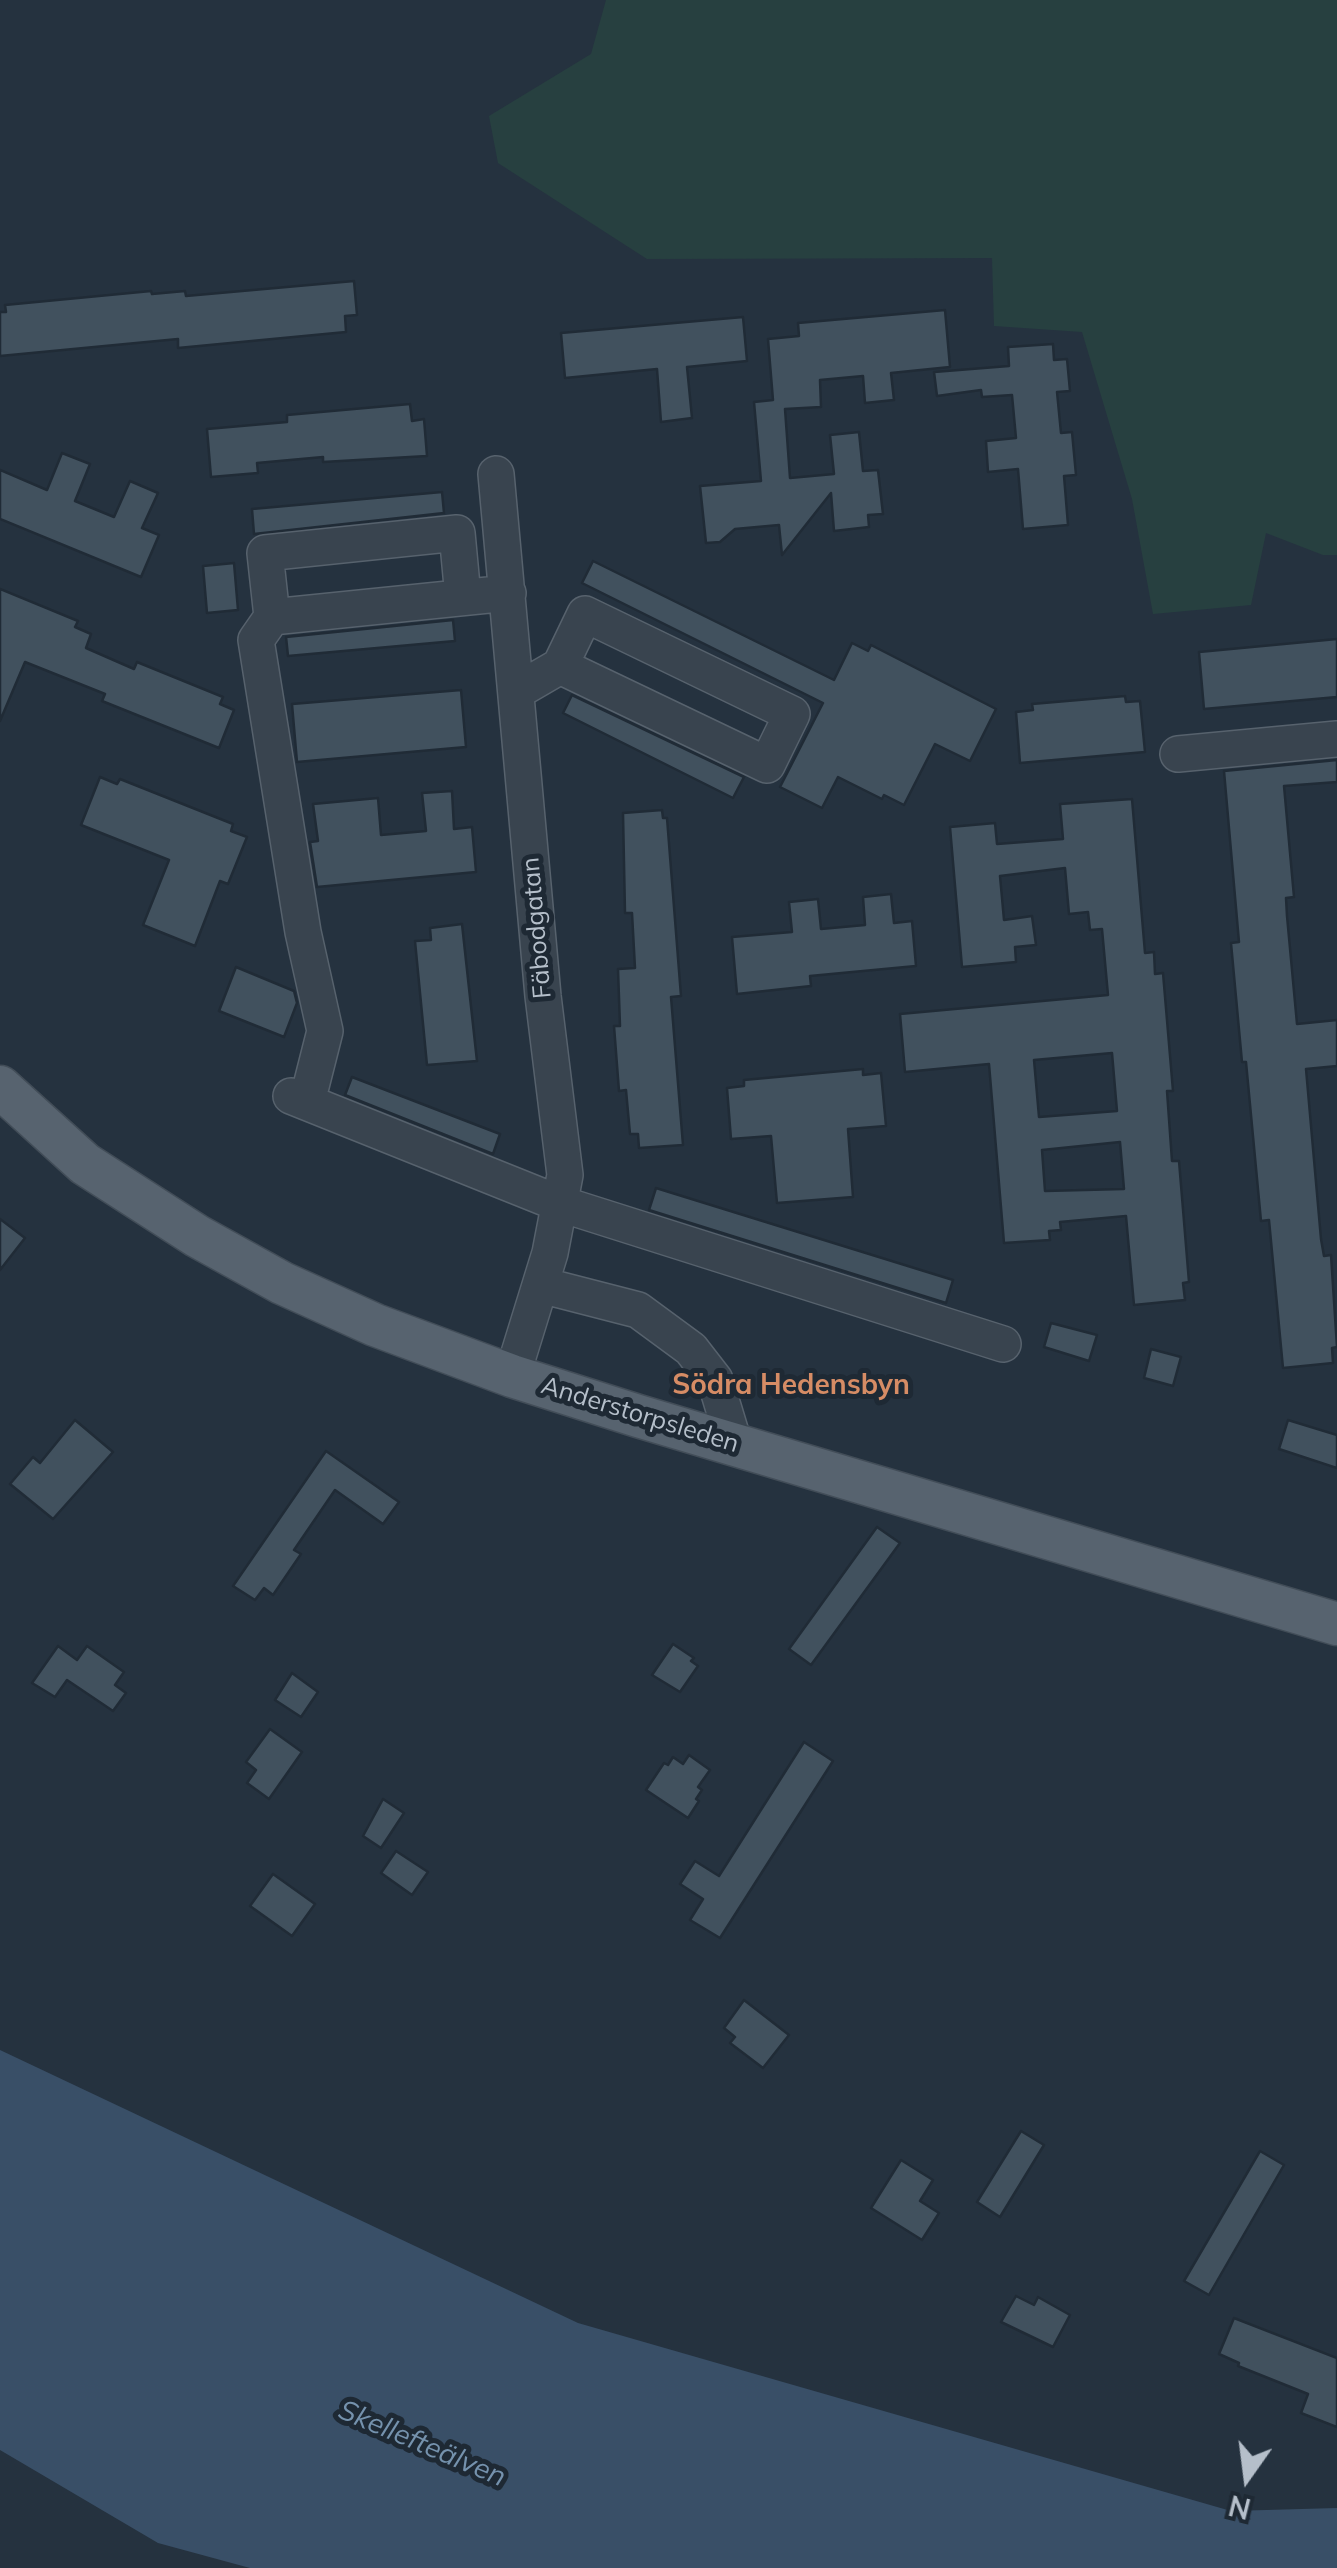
<!DOCTYPE html>
<html>
<head>
<meta charset="utf-8">
<style>
	body { margin:0 }
	#map { position:relative; width:1337px; height:2568px; overflow:hidden; background:#25323f; font-family:Mulish,sans-serif }
	canvas { display:block }
	.north { position:absolute; left:1197px; top:2428px; width:100px; height:100px; -webkit-text-stroke:8px #1e2934; paint-order:stroke; rotate:194deg; font-size:28px; font-weight:700; line-height:40px; text-align:center; color:#b5bfca }
	.north::after { content:''; display:block; margin:auto; width:35px; height:45px; background:#b5bfca; clip-path:polygon(50% 0,100% 100%,50% 72%,0 100%) }
</style>
</head>
<body>
<div id="map">
<canvas width="1337" height="2568"></canvas>
<div class="north">N</div>
</div>
<script>
const ctx = document.querySelector('canvas').getContext('2d');
ctx.lineJoin = 'round';
function paint(path, color) {
  ctx.fillStyle = color;
  ctx.fill(path, 'evenodd');
}
function toPath(rows) {
  const path = new Path2D();
  for (const r of rows) {
    path.moveTo(r[0], r[1]);
    for (let i = 2; i < r.length; i += 2) path.lineTo(r[i], r[i + 1]);
  }
  return path;
}
function strokePath(path, color, width, dash) {
  ctx.strokeStyle = color;
  ctx.lineWidth = width;
  ctx.lineCap = dash ? 'butt' : 'round';
  ctx.setLineDash(dash || []);
  ctx.stroke(path);
}
function write(font, color, halo, rows, align = 'center') {
  ctx.font = font + ' Mulish,sans-serif';
  ctx.lineWidth = 10;
  ctx.setLineDash([]);
  ctx.textBaseline = 'middle';
  ctx.strokeStyle = halo;
  ctx.fillStyle = color;
  for (const [text, x, y, turn = 0] of rows) {
    ctx.save();
    ctx.translate(x, y);
    ctx.rotate((+turn || 0) * Math.PI / 180);
    ctx.textAlign = isNaN(turn) ? turn : align;
    if (halo) ctx.strokeText(text, 0, 0);
    ctx.fillText(text, 0, 0);
    ctx.restore();
  }
}
paint(toPath([
	[606,0,1337,0,1337,555,1323,555,1266,533,1251,605,1153,614,1132,499,1082,332,994,326,992,258,647,259,498,163,489,116,591,54]
]), '#274040');
paint(toPath([
	[0,2050,578,2323,1231,2511,1337,2508,1337,2568,250,2568,158,2543,0,2450]
]), '#394f67');
const building = toPath([
	[354,281,357,315,345,316,346,332,178,348,178,339,0,356,0,312,6,312,5,305,151,291,152,294,185,291,186,296,354,281],
	[945,310,950,367,891,373,894,400,865,403,863,376,820,380,821,407,785,409,790,478,834,474,830,435,859,432,863,471,878,470,883,514,868,515,869,527,834,531,831,493,782,555,779,525,735,529,720,542,706,543,700,486,761,481,754,402,773,400,768,339,799,336,798,323,945,310],
	[743,317,747,361,687,367,692,418,661,422,657,369,565,378,561,333,743,317],
	[1053,344,1054,360,1067,359,1070,391,1057,392,1061,433,1072,432,1076,475,1064,476,1068,525,1023,529,1018,469,988,472,986,441,1016,438,1012,395,982,397,981,390,937,396,934,372,1009,366,1008,347,1053,344],
	[410,404,412,421,424,419,427,456,323,462,323,457,257,463,258,473,211,477,207,429,287,422,287,415,410,404],
	[62,453,90,464,75,501,114,517,130,481,158,493,142,528,159,535,141,577,0,519,0,470,47,490,62,453],
	[442,492,444,513,254,534,252,509,442,492],
	[593,561,834,680,852,643,868,651,871,645,996,709,970,761,935,744,904,805,884,795,882,799,838,777,822,808,780,787,823,703,582,583,593,561],
	[234,563,238,610,207,613,203,566,234,563],
	[0,589,78,621,75,627,91,634,86,648,134,669,137,662,223,697,220,704,234,710,219,748,102,701,105,694,25,662,0,721,0,589],
	[453,620,455,641,288,656,286,637,453,620],
	[1337,639,1337,697,1204,709,1199,652,1337,639],
	[461,690,466,747,297,762,292,704,461,690],
	[572,695,744,777,733,798,563,713,572,695],
	[1125,696,1126,702,1140,701,1145,752,1020,763,1016,712,1033,710,1032,704,1125,696],
	[1337,760,1337,782,1284,786,1294,897,1286,898,1287,916,1297,1024,1337,1020,1337,1066,1306,1069,1321,1239,1324,1256,1331,1255,1337,1347,1332,1348,1333,1363,1283,1368,1269,1220,1261,1221,1246,1062,1242,1062,1231,943,1239,942,1224,771,1337,760],
	[100,777,117,784,120,779,233,824,231,831,247,837,228,884,220,881,195,946,143,925,169,860,81,825,100,777],
	[452,791,454,829,472,827,476,872,317,887,310,842,318,841,313,804,378,798,381,835,426,831,422,793,452,791],
	[1132,799,1145,953,1154,952,1155,974,1163,973,1173,1091,1167,1091,1172,1161,1179,1161,1189,1282,1183,1283,1185,1300,1134,1305,1126,1216,1060,1222,1061,1230,1049,1231,1050,1240,1004,1243,989,1064,905,1072,900,1014,1108,995,1102,929,1090,930,1088,912,1069,914,1065,868,1000,876,1004,920,1032,916,1036,945,1015,947,1016,962,962,967,950,827,995,823,997,844,1063,839,1060,804,1132,799],
	[1112,1053,1117,1111,1039,1117,1034,1060,1112,1053],
	[1120,1142,1124,1189,1045,1191,1042,1150,1120,1142],
	[662,810,663,818,667,818,681,996,671,997,683,1145,639,1148,638,1134,630,1134,626,1090,619,1091,614,1026,620,1026,618,969,635,968,632,913,625,913,623,813,662,810],
	[891,894,894,923,912,921,916,966,810,976,811,986,737,994,732,937,792,932,789,902,818,899,821,929,865,925,863,897,891,894],
	[462,924,477,1061,427,1065,415,941,431,940,430,928,462,924],
	[236,967,294,991,297,1003,284,1037,219,1011,236,967],
	[863,1069,863,1075,881,1073,886,1126,848,1129,853,1197,777,1203,771,1136,731,1139,727,1088,744,1086,744,1080,863,1069],
	[352,1077,500,1134,493,1154,345,1095,352,1077],
	[656,1188,953,1280,946,1303,649,1210,656,1188],
	[0,1219,25,1238,0,1270,0,1219],
	[1051,1323,1097,1335,1089,1361,1044,1347,1051,1323],
	[1151,1349,1181,1357,1173,1386,1144,1378,1151,1349],
	[75,1420,113,1452,53,1519,10,1484,33,1457,40,1463,75,1420],
	[1288,1420,1337,1435,1337,1468,1279,1449,1288,1420],
	[326,1451,399,1502,383,1524,335,1490,294,1550,301,1554,273,1595,264,1588,255,1600,233,1586,326,1451],
	[877,1527,900,1543,811,1665,789,1649,877,1527],
	[673,1644,694,1658,691,1661,698,1666,680,1692,652,1675,673,1644],
	[58,1646,77,1660,87,1646,124,1672,115,1685,126,1693,113,1711,67,1680,55,1697,32,1683,58,1646],
	[292,1673,318,1692,301,1717,275,1700,292,1673],
	[270,1729,302,1752,269,1799,247,1783,256,1770,246,1762,270,1729],
	[804,1742,833,1761,720,1938,690,1920,703,1899,680,1884,695,1861,719,1876,804,1742],
	[689,1755,710,1770,698,1787,702,1790,696,1799,699,1801,688,1818,646,1790,664,1763,668,1765,673,1757,683,1764,689,1755],
	[383,1799,404,1813,381,1848,363,1836,383,1799],
	[396,1851,428,1872,412,1895,381,1873,396,1851],
	[273,1874,315,1904,292,1936,250,1906,273,1874],
	[744,2000,789,2035,763,2068,730,2043,735,2037,724,2028,744,2000],
	[1021,2131,1044,2145,1000,2217,977,2202,1021,2131],
	[1260,2151,1284,2165,1209,2295,1184,2281,1260,2151],
	[901,2160,933,2180,920,2201,939,2213,922,2240,871,2208,901,2160],
	[1016,2296,1034,2305,1038,2297,1070,2315,1053,2347,1001,2322,1016,2296],
	[1234,2318,1337,2358,1337,2427,1301,2413,1308,2394,1238,2366,1239,2363,1219,2354,1234,2318]
]);
paint(building, '#41515e');
strokePath(building, '#202b36', 2.5);
const minor = toPath([
	[496,474,543,996,565,1175,550,1253,512,1376],
	[463,597,457,533,265,553,272,617,508,593],
	[272,617,256,640,303,932,325,1031,307,1102],
	[517,691,560,666,767,765,792,714,585,614,560,666],
	[1178,754,1337,739],
	[291,1096,558,1203,1003,1344],
	[541,1285,638,1310,691,1349,715,1380,734,1443]
]);
const major = toPath([
	[0,1087,85,1164,197,1236,282,1283,375,1325,512,1376,638,1416,1337,1624]
]);
strokePath(minor, '#57626d', 38);
strokePath(major, '#424d58', 45);
strokePath(minor, '#39444f', 35);
strokePath(major, '#57636f', 42);
write('25px', '#b5bfca', '#1e2934', [
	["Fäbodgatan",537,928,-95],
	["Anderstorpsleden",640,1415,17]
]);
write('bold 28px', '#d68c65', '#1e2934', [
	["Södra Hedensbyn",791,1386]
]);
write('italic 28px', '#7592ad', '#1e2934', [
	["Skellefteälven",422,2444,23]
]);
</script>
</body>
</html>
